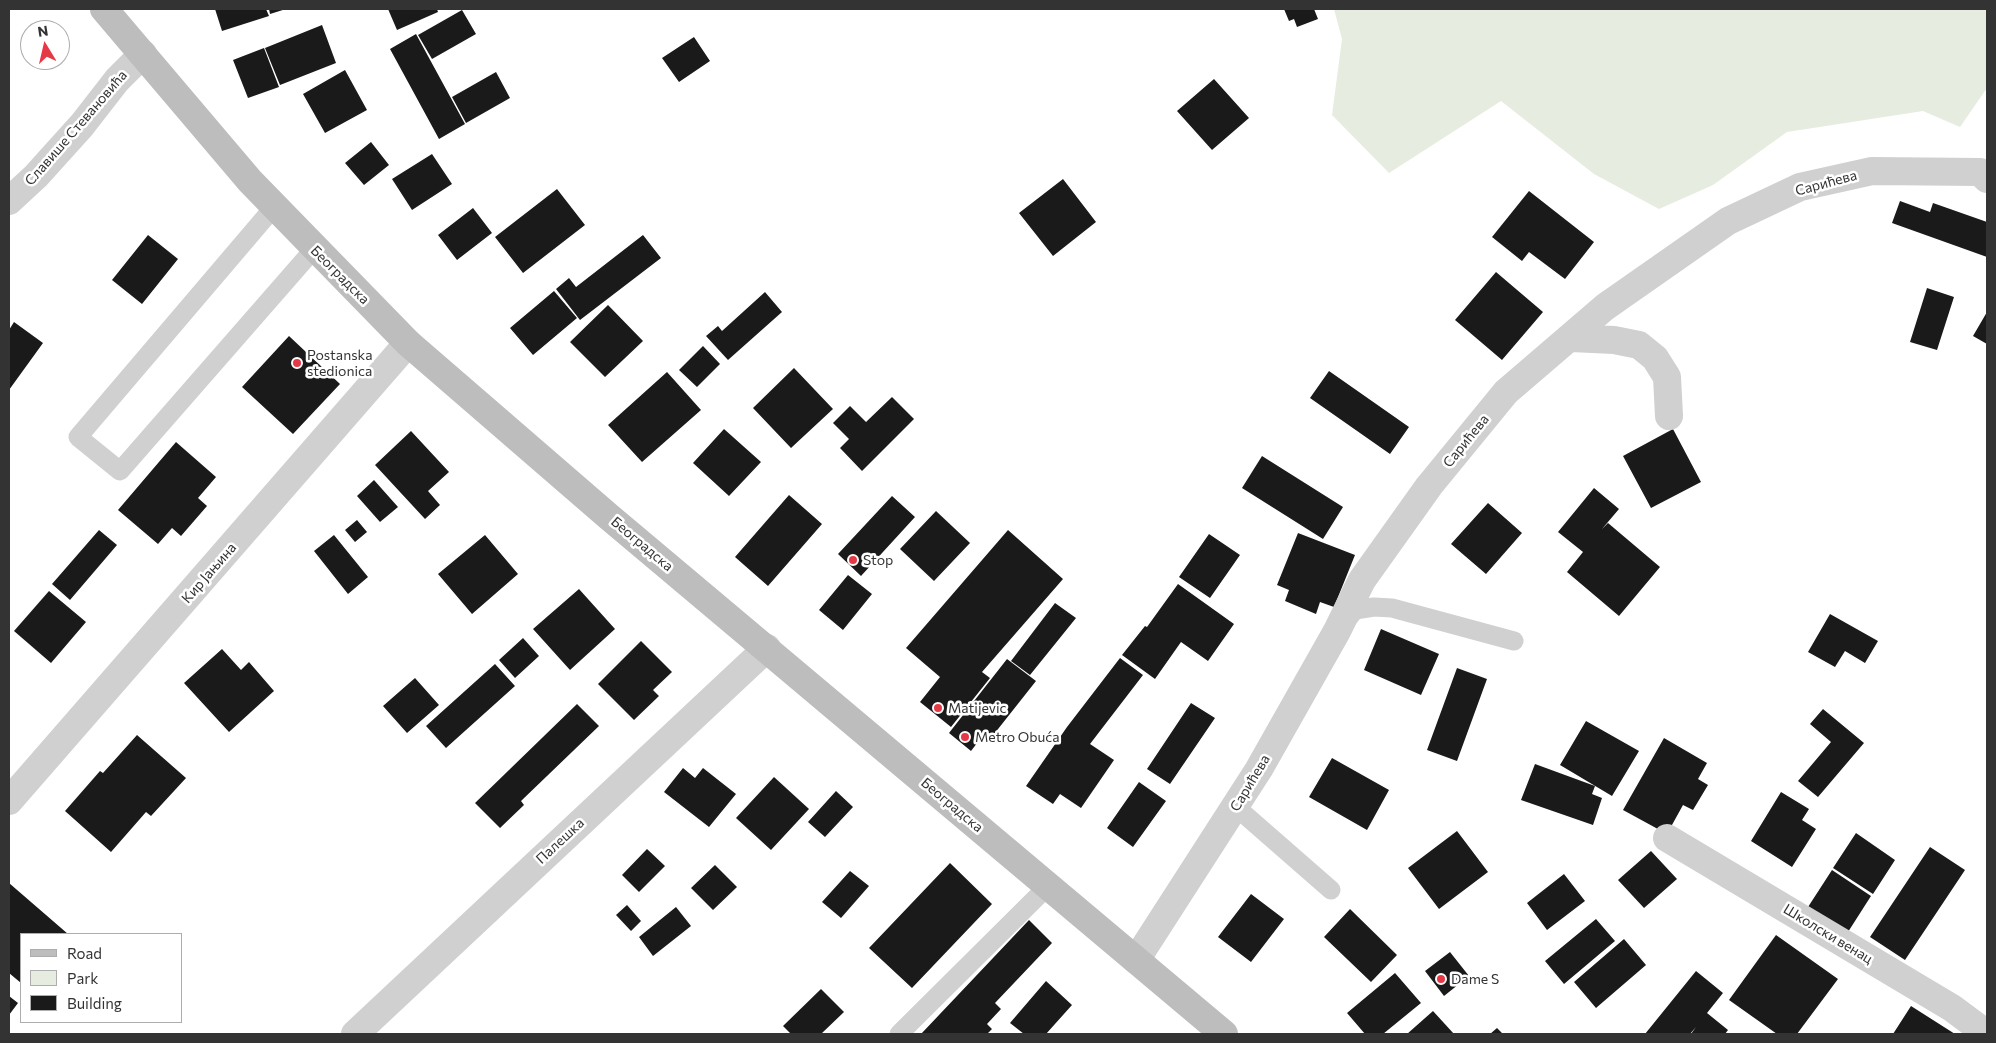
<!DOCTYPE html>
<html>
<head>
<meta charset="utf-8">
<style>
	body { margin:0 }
	#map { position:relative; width:1996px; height:1043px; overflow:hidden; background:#fff; font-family:Commissioner,sans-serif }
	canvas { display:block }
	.frame { position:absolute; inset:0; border:10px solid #333; pointer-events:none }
	.legend { position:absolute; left:20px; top:933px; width:162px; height:90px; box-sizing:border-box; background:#fff; border:1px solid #adadad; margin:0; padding:6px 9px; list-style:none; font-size:15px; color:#333 }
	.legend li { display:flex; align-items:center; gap:10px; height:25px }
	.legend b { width:25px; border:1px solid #adadad }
	.north { position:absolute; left:20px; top:20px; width:50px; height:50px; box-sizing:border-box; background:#fff; border:1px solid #adadad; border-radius:50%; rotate:351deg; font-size:14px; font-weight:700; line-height:20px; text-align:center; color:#333 }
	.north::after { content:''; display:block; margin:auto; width:18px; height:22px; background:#e63946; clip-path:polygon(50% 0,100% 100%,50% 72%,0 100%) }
</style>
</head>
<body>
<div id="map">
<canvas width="1996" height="1043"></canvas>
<div class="frame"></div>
<ul class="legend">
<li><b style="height:6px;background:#bdbdbd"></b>Road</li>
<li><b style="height:14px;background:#e6ecdf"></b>Park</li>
<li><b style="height:14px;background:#1a1a1a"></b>Building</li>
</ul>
<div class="north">N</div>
</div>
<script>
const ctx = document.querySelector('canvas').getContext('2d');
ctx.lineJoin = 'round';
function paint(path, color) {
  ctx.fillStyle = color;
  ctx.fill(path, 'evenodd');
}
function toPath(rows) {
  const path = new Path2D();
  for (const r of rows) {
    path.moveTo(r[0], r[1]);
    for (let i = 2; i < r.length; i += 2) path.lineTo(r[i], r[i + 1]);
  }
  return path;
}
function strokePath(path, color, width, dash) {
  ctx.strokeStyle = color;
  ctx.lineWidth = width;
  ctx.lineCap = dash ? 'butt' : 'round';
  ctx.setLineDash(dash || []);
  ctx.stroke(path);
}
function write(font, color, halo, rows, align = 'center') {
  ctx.font = font + ' Commissioner,sans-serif';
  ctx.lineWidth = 5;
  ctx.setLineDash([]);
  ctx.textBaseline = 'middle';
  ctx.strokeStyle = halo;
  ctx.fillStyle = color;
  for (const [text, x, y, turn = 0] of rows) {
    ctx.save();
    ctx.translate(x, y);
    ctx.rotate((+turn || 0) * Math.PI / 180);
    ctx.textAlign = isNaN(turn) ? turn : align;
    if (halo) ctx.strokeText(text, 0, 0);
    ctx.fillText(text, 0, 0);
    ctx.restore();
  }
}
paint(toPath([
	[1334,9,1987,9,1987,88,1960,127,1923,111,1787,132,1713,185,1659,209,1594,174,1501,101,1389,173,1332,115,1342,39]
]), '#e6ecdf');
paint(toPath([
	[215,9,266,9,269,16,222,31],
	[269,9,286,9,270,14],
	[388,9,437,9,438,12,397,30],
	[1284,9,1314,9,1318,19,1297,27,1294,19,1289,21],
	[462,10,476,34,432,59,418,35],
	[322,25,336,63,280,85,265,48],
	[416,34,465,124,439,139,390,49],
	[694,37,710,61,679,82,662,58],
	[264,48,279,87,248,98,233,60],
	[345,70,367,110,325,133,303,94],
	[496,72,510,98,466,123,452,97],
	[1214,79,1249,118,1212,150,1177,111],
	[371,142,389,165,364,185,345,163],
	[432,154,452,184,412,210,392,179],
	[1063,179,1096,222,1053,256,1019,213],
	[557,189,585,225,523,273,495,237],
	[1529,191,1594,242,1565,279,1529,252,1522,261,1492,237],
	[1900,201,1930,212,1933,203,1987,222,1987,257,1892,223],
	[473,208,492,233,457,260,438,235],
	[148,235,178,259,142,304,112,280],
	[643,235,661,258,580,320,556,289,569,278,576,287],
	[1496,272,1543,312,1502,360,1455,320],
	[1927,288,1954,297,1937,350,1910,342],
	[554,291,577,318,533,355,510,328],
	[765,292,782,312,728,360,706,336,718,326,722,331],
	[608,305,643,341,605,377,570,342],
	[1987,312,1987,344,1973,336],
	[14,322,43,343,9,390,9,330],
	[289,336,340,384,293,434,242,387],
	[703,346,720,364,697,387,679,370],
	[794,368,833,409,791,448,753,408],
	[1329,371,1409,427,1390,454,1310,398],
	[667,372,701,410,642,462,608,425],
	[892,397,914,419,862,471,840,448,849,439,833,423,850,406,866,422],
	[724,429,761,462,729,496,693,463],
	[1673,429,1701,482,1651,508,1623,456],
	[411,431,449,472,428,491,440,505,425,519,375,465],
	[176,442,216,477,198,498,207,506,181,536,172,528,158,544,118,510],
	[1262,456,1343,507,1323,539,1242,488],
	[374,480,398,507,380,522,357,496],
	[1594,488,1619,509,1602,529,1608,523,1660,567,1619,616,1567,572,1583,552,1558,532],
	[789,495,822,524,768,586,735,557],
	[892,496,915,517,861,576,838,554],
	[1488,503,1522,533,1486,574,1451,544],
	[936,511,970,543,934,581,900,549],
	[357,520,367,532,355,542,345,530],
	[99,530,117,545,70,600,52,584],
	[1008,530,1063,579,982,672,990,678,951,727,920,702,940,677,906,648],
	[1298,533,1355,555,1334,607,1320,602,1316,614,1285,601,1289,590,1277,585],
	[1209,534,1240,555,1210,598,1179,577],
	[334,535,368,577,348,594,314,551],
	[485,535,518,574,472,614,438,574],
	[848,575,872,594,843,630,819,610],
	[1178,584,1234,624,1208,661,1181,642,1155,679,1122,655,1145,626,1147,627],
	[579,589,615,629,570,670,533,629],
	[49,591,86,622,51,663,14,631],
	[1055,603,1076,618,1030,675,1011,661],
	[1830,614,1878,641,1865,663,1845,651,1835,667,1808,652],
	[1381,629,1439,654,1421,695,1364,670],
	[523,638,539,656,515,678,499,660],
	[641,641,672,672,653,690,659,696,634,720,598,684],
	[222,649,241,670,249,662,274,691,229,732,184,683],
	[1120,658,1143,675,1090,744,1114,760,1081,808,1060,794,1053,804,1026,786,1067,727],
	[1007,659,1036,681,987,743,981,738,971,751,949,733],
	[495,664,515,686,446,748,426,726],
	[1457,668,1487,679,1457,761,1427,750],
	[415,678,439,705,407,733,383,706],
	[1191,703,1215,718,1170,784,1147,769],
	[577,704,599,726,521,801,524,805,500,828,475,803],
	[1823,709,1864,743,1818,797,1798,781,1831,742,1810,724],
	[1586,721,1639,751,1612,796,1560,765],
	[137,735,186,778,151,816,146,812,111,852,65,811,100,771,103,773],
	[1664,738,1707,763,1698,779,1708,785,1693,810,1683,805,1667,834,1623,810],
	[1332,758,1389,790,1367,830,1309,797],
	[1535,764,1595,786,1592,794,1602,798,1593,825,1521,800],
	[683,768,695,778,703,768,736,794,709,827,664,792],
	[774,777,809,809,771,850,736,818],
	[1139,782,1166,801,1133,847,1107,828],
	[836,791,853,807,825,837,808,822],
	[1781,792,1809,809,1802,820,1816,829,1792,867,1751,841],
	[1457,831,1488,872,1439,909,1408,868],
	[1856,833,1895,860,1873,894,1833,868],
	[1930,847,1965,870,1905,960,1870,937],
	[647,849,665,866,639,892,622,875],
	[1651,851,1677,879,1644,908,1618,880],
	[950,863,992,904,912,988,869,948],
	[715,865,737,887,713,910,691,888],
	[1832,870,1871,896,1848,932,1808,907],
	[850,871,869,886,841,918,822,902],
	[1564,874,1585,901,1547,930,1527,903],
	[9,883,68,934,21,934,21,983,9,973],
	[1251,894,1284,919,1251,962,1218,937],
	[627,905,641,921,631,931,616,915],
	[676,907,691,926,653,956,639,937],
	[1350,909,1397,955,1371,982,1324,937],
	[1596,919,1615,941,1564,984,1545,961],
	[1029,920,1052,943,995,1003,1001,1009,987,1024,992,1029,987,1034,921,1034],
	[1776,935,1838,979,1797,1034,1777,1034,1729,1000],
	[1624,939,1646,965,1596,1008,1574,982],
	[1450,952,1469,976,1444,996,1425,971],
	[1696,971,1723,993,1707,1013,1728,1030,1725,1034,1691,1034,1696,1027,1690,1034,1645,1034],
	[1395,973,1421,1003,1383,1034,1365,1034,1347,1013],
	[1046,981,1072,1005,1046,1034,1024,1034,1010,1023],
	[821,989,844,1012,821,1034,791,1034,783,1026],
	[9,996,18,1003,9,1015],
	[1911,1006,1955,1034,1893,1034],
	[1433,1011,1454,1034,1407,1034],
	[1497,1028,1503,1034,1490,1034]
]), '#1a1a1a');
strokePath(toPath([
	[274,207,78,437,120,471,314,249],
	[1344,623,1355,610,1374,607,1392,608,1514,641],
	[1236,807,1331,890],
	[899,1034,1048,886]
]), '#d0d0d0', 19);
strokePath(toPath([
	[9,201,36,176,82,125,117,80,143,54],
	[1571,338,1614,340,1639,345,1655,358,1667,377,1669,416],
	[9,801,408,343],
	[1667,838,1952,1008,1987,1034],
	[1136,960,1259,769,1337,631,1362,580,1429,486,1506,392,1605,307,1728,221,1800,187,1872,171,1980,172,1987,179],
	[355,1034,767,648]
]), '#d0d0d0', 28);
strokePath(toPath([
	[104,9,250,181,408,343,608,516,1224,1034]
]), '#bdbdbd', 28);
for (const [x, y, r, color] of [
	[297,363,5,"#e63946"],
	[853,560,5,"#e63946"],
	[938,708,5,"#e63946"],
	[965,737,5,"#e63946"],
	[1441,979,5,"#e63946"]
]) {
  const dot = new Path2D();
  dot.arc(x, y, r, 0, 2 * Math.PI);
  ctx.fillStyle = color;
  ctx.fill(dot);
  strokePath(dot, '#fff', 2);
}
write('14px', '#333', '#fff', [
	["Славише Стевановића",76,128,-49],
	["Сарићева",1826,183,-15],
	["Београдска",340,275,45],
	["Сарићева",1466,441,-51],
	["Београдска",642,544,40],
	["Кир Јањина",209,573,-49],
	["Сарићева",1250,783,-59],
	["Београдска",952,805,40],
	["Палешка",560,841,-43],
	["Школски венац",1828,934,31]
]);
write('14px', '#333', '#fff', [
	["Postanska",307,355],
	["stedionica",307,371],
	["Stop",863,560],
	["Matijevic",948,708],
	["Metro Obuća",975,737],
	["Dame S",1451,979]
], 'left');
</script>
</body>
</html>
